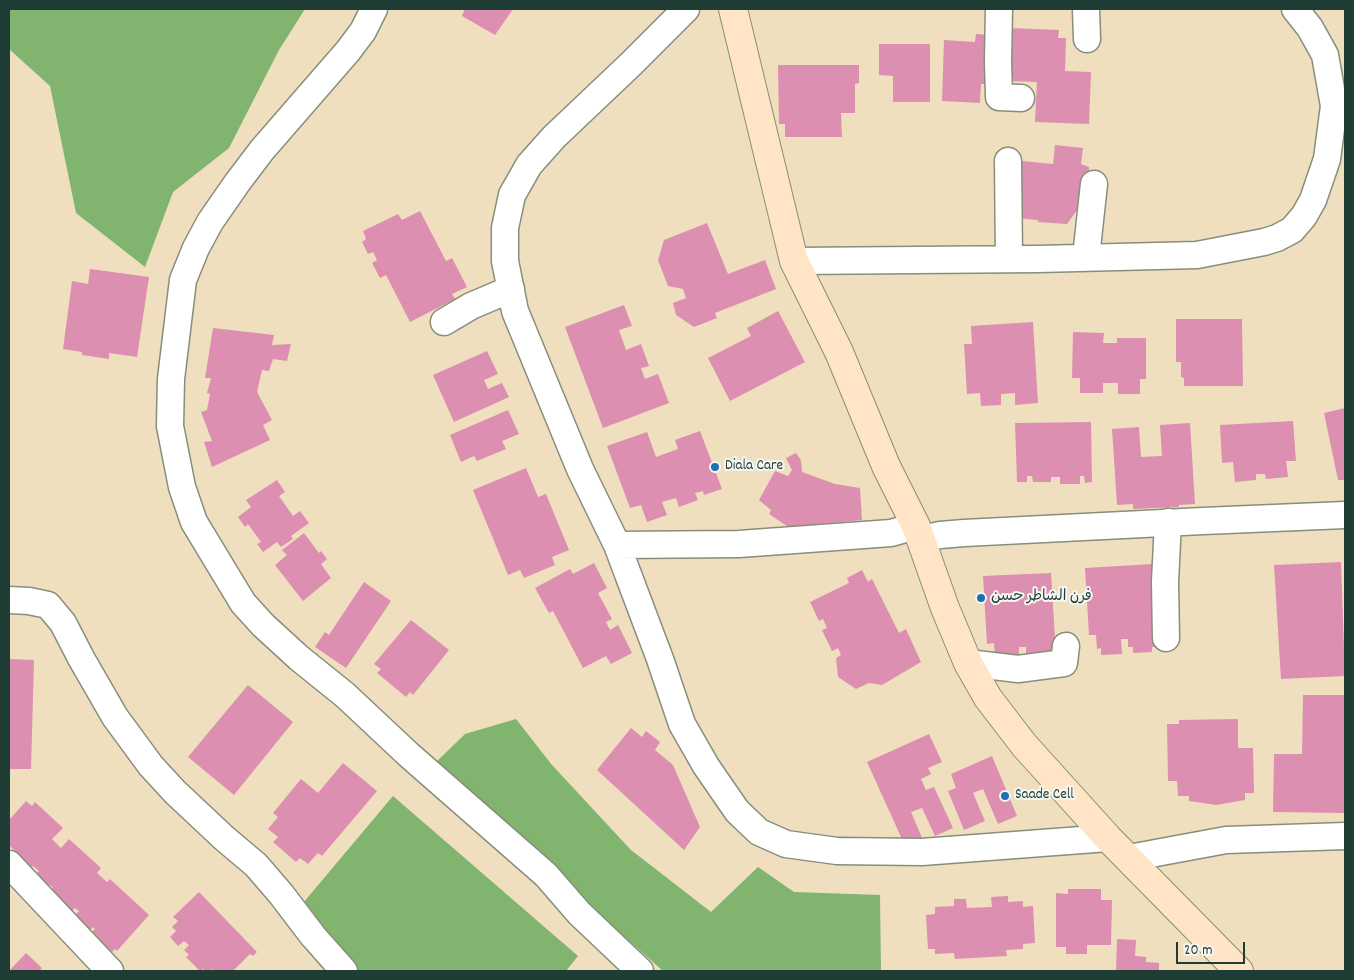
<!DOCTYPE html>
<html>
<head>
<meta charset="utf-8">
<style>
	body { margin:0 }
	#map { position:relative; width:1354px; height:980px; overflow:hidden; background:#efdfbf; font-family:Dekko,sans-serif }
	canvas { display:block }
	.frame { position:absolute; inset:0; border:10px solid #1f3d34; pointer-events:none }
	.scale { position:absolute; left:1176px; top:942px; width:69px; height:22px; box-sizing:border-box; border:2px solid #1f3d34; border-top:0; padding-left:6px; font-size:15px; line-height:18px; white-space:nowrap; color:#1f3d34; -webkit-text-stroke:4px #f6f6f2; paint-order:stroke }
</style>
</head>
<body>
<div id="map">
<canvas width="1354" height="980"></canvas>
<div class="frame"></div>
<div class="scale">20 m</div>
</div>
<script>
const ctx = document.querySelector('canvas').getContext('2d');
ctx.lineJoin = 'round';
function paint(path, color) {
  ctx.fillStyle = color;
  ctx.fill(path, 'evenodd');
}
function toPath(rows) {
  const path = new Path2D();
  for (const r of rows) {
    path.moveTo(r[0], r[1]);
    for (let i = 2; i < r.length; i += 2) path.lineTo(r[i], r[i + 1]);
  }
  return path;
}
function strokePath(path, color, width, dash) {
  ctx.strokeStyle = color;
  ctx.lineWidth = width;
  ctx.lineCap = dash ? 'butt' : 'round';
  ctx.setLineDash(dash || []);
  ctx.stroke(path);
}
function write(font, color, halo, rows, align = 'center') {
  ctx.font = font + ' Dekko,"Playpen Sans Arabic",sans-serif';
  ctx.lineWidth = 4;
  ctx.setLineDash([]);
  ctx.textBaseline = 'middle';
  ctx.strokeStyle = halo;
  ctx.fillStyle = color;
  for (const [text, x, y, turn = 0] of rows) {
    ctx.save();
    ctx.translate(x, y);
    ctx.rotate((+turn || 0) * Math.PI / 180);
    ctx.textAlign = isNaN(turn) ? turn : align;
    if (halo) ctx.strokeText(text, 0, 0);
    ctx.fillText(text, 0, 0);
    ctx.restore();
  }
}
paint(toPath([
	[9,9,305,9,279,50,229,148,173,192,145,267,76,213,50,86,9,49],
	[516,719,552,765,631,850,711,912,758,867,794,892,880,895,881,971,663,971,432,766,465,734],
	[393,796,578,956,566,971,354,971,298,909]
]), '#80b46f');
paint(toPath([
	[465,9,513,9,495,35,462,16],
	[1008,28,1059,30,1058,38,1066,38,1065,71,1091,72,1089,124,1035,122,1037,82,1007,81],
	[976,34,992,35,990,84,981,84,980,103,942,101,944,40,975,42],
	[879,44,930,44,930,102,893,102,893,76,879,75],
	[778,65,859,65,859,83,855,84,855,113,841,113,842,137,785,137,785,124,779,124],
	[1055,145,1083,148,1081,164,1089,167,1089,194,1067,224,1038,222,1038,220,1016,218,1022,161,1053,164],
	[420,211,446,261,452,258,467,287,452,294,455,299,410,322,386,275,380,278,372,263,377,260,373,252,368,254,362,242,366,239,363,231,398,214,402,220],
	[707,223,728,274,765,260,776,289,715,313,717,318,694,327,676,315,673,303,686,298,683,289,668,286,658,260,664,240],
	[90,269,149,277,137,357,109,353,109,359,82,355,82,352,63,349,72,281,88,284],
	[624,305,632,326,619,330,626,350,641,344,649,366,641,368,645,379,658,374,669,403,603,428,565,327],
	[778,311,805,362,730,401,708,358,751,336,747,328],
	[1176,319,1242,319,1243,386,1184,386,1184,378,1181,377,1181,362,1176,362],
	[1033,322,1038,403,1015,405,1015,393,1001,394,1001,405,981,406,980,393,967,394,964,344,972,344,971,326],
	[213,328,274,335,272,345,291,344,287,361,273,359,269,371,262,370,257,392,272,420,263,425,270,440,212,467,204,442,212,441,201,412,207,410,210,394,207,393,211,378,205,378],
	[1073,332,1104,333,1103,343,1117,343,1117,338,1146,338,1146,379,1140,379,1140,394,1118,394,1118,383,1103,383,1103,393,1080,393,1080,378,1072,378],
	[487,351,498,374,484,380,488,389,502,383,509,397,454,422,433,375],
	[1345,408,1345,480,1338,480,1324,413],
	[508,410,519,434,502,441,506,449,477,461,474,456,461,462,450,435],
	[1293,421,1296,461,1286,461,1288,477,1266,479,1265,474,1256,474,1256,480,1235,482,1233,462,1222,463,1220,425],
	[1091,422,1092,482,1085,483,1084,476,1080,476,1080,484,1060,484,1060,477,1051,477,1051,482,1033,482,1032,476,1027,476,1027,482,1017,482,1015,423],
	[1190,423,1195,504,1179,505,1179,507,1133,509,1133,504,1117,505,1112,429,1139,427,1141,457,1162,456,1160,425],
	[700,431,722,489,704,495,703,491,695,493,698,500,679,507,676,498,662,502,667,515,647,522,641,505,630,508,607,446,647,432,656,457,678,449,675,440],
	[796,453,801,460,802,472,835,484,860,488,862,520,811,525,790,528,769,514,771,510,759,500,775,471,788,476,792,470,786,458],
	[526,468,538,497,546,494,569,550,552,557,555,565,524,578,520,570,508,575,473,490],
	[277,480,285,492,279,496,293,516,300,511,309,523,291,536,293,539,281,547,277,542,263,552,257,544,261,542,248,524,245,527,238,517,251,507,246,500],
	[304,533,319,553,321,551,327,559,321,564,331,578,303,601,275,565,287,555,282,550],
	[1341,562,1345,676,1281,679,1274,565],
	[594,563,607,588,598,593,612,619,606,622,610,630,618,625,632,653,611,664,606,656,583,668,553,611,549,613,535,588,570,569,573,574],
	[1153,564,1158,647,1152,647,1152,652,1133,653,1133,647,1128,647,1128,639,1121,639,1122,654,1101,655,1101,648,1097,649,1096,635,1089,635,1085,568],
	[862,570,868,582,872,579,899,633,906,629,921,662,882,685,869,683,856,689,838,677,836,658,841,655,838,648,832,651,822,630,827,628,823,619,819,621,810,602,849,583,847,578],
	[1051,573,1056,655,1026,655,1026,647,1019,647,1019,662,995,656,994,643,987,644,983,576],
	[364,582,391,601,346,668,315,647,325,632,329,635],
	[411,620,449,650,413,695,410,692,406,697,377,673,381,669,374,664],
	[9,659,34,660,31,769,9,769],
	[248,685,293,722,234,795,188,757],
	[1303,695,1345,695,1345,813,1273,812,1274,754,1302,754],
	[1238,719,1238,748,1253,748,1254,793,1245,793,1245,800,1216,805,1189,801,1189,796,1178,796,1177,781,1168,781,1167,724,1179,724,1179,720],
	[631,728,642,737,646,731,660,742,655,750,673,765,700,827,684,850,597,770],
	[929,734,942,762,928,768,931,774,921,779,926,790,934,787,953,828,935,836,922,808,911,812,923,840,906,848,867,762],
	[992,756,1017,816,998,824,983,789,973,793,985,821,964,830,948,791,956,788,951,774],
	[343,763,377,791,322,856,318,853,308,864,300,858,296,862,273,842,278,837,268,829,278,817,273,813,301,779,318,793],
	[26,801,32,806,35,802,63,828,52,839,61,848,69,839,101,868,97,873,107,882,110,879,149,915,117,951,115,949,112,952,91,933,95,929,93,927,88,932,75,915,79,911,75,908,71,912,50,891,53,888,50,885,46,890,33,877,39,871,33,866,28,871,12,856,16,852,9,845,9,820],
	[1068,889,1101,889,1101,900,1112,900,1111,945,1087,945,1087,954,1066,954,1066,947,1056,947,1056,893,1068,894],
	[199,892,257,952,253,956,250,954,234,970,235,971,215,971,212,969,210,971,205,971,203,969,200,971,186,957,189,955,184,950,189,945,184,941,178,946,170,937,176,931,172,927,178,921,173,917],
	[1008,896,1008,902,1023,901,1023,907,1033,906,1035,943,1023,944,1023,949,1006,950,1007,956,955,959,954,953,935,954,935,949,928,949,926,915,935,914,935,907,954,906,954,899,966,899,967,908,992,907,991,897],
	[1117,939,1136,940,1135,956,1146,957,1146,962,1159,963,1159,971,1116,971],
	[26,953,42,968,39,971,9,971]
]), '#dc8fb0');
const street = toPath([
	[374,9,363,31,348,51,262,150,237,183,210,222,196,248,183,280,171,379,170,426,182,487,194,522,243,603,263,625,299,658,345,695,409,755,546,875,579,913,640,971],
	[686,9,631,64,554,137,529,165,512,195,505,228,505,261,515,311,580,469,617,545,660,659,682,724,706,766,737,811,759,832,786,844,837,851,922,852,1108,838],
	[999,9,998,61,999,97,1021,98],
	[1086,9,1087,39],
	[1008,161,1009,259],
	[1086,257,1094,184],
	[794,261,1038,259,1197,255,1264,242,1277,238,1292,230,1304,216,1313,200,1327,159,1334,106,1325,55,1310,28,1295,9],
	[444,322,471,306,511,289],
	[921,539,940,535,964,533,1203,521,1345,515],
	[617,545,739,544,891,533,916,526],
	[9,600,29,601,48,605,63,623,81,658,115,717,151,766,175,792,224,838,256,865,281,894,313,936,344,971],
	[1166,638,1165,582,1168,522],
	[968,663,1018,669,1064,663,1066,646],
	[1129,858,1226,840,1345,836],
	[9,864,110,971]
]);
const secondary = toPath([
	[733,9,794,261,839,352,886,466,916,526,945,608,968,663,988,698,1024,745,1108,838,1239,971]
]);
strokePath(street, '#878e7a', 29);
strokePath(secondary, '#878e7a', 30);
strokePath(street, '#fff', 26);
strokePath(secondary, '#ffe4c6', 28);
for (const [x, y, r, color] of [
	[715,467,5,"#1f6fb2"],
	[981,598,5,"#1f6fb2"],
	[1005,796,5,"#1f6fb2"]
]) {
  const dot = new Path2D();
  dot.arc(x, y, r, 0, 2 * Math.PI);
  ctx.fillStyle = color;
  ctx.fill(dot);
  strokePath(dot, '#f6f6f2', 2);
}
write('15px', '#1f3d34', '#f6f6f2', [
	["Diala Care",725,467],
	["فرن الشاطر حسن",991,598],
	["Saade Cell",1015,796]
], 'left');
</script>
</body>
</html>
